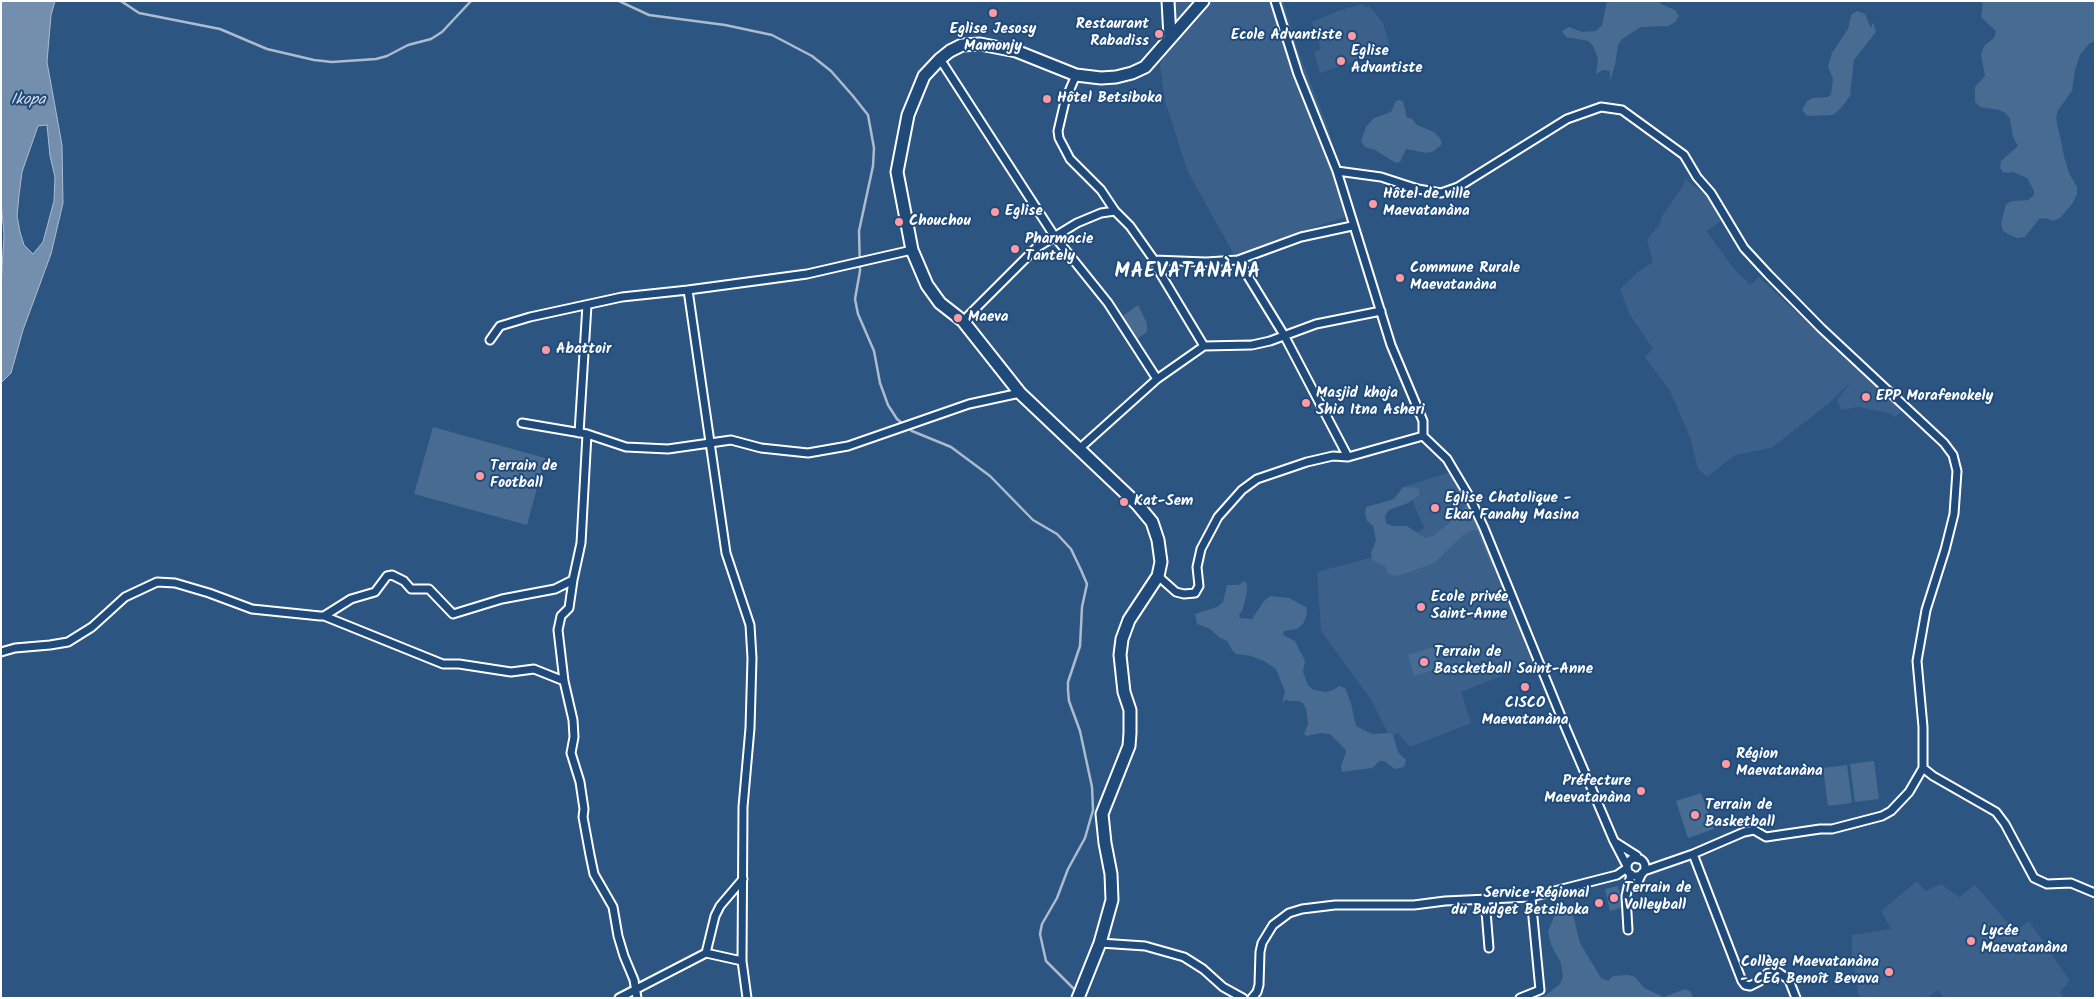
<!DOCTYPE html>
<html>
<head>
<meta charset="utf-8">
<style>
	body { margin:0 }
	#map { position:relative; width:2096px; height:999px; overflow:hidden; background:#2c5582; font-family:Kalam,sans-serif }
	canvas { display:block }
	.frame { position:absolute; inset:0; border:2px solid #fff; pointer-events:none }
</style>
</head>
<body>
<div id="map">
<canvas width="2096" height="999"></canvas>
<div class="frame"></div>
</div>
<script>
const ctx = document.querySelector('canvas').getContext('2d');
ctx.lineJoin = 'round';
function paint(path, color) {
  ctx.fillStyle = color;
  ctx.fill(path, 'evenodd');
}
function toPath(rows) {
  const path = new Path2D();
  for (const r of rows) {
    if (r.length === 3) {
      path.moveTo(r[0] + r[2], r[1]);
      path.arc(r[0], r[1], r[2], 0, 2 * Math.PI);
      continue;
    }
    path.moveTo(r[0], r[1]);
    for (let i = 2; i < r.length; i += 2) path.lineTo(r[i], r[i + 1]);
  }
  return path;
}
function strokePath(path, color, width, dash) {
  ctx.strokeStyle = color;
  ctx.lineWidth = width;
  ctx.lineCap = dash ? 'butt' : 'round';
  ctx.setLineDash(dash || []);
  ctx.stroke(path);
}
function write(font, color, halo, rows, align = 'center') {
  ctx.font = font + ' Kalam,sans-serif';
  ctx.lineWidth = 4;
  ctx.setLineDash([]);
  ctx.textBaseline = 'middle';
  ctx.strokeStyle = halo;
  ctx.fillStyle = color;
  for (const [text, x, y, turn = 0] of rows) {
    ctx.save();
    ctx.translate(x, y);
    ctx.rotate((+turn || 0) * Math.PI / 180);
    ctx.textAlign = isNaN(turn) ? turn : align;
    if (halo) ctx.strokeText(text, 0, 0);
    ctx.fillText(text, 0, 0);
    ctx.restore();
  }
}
paint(toPath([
	[1169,1,1283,1,1297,48,1328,128,1355,214,1286,236,1235,256,1188,172,1165,101,1160,64,1165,55],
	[1363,4,1364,7,1369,6,1383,23,1391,50,1320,73,1314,52,1321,49,1312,22,1341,10],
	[1685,179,1707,196,1721,221,1706,231,1734,269,1750,285,1759,277,1810,325,1864,372,1904,409,1895,417,1888,413,1859,407,1841,410,1837,400,1851,382,1827,405,1771,448,1735,455,1707,477,1698,469,1690,437,1670,391,1645,357,1653,349,1629,313,1620,289,1638,272,1653,262,1647,240,1660,224,1662,216,1683,186],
	[1457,470,1508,583,1512,583,1544,659,1461,692,1471,723,1410,747,1398,733,1390,737,1372,701,1321,631,1317,572,1377,556,1424,528,1406,486],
	[1917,881,1925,891,1941,884,1959,897,1975,885,2015,931,2029,921,2070,981,2060,992,2065,998,1944,998,1938,990,1927,998,1861,998,1858,992,1852,954,1852,935,1891,929,1881,911]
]), '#3b618b');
paint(toPath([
	[1607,1,1660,1,1661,4,1675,10,1679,16,1675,22,1668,26,1641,27,1622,39,1618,45,1615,65,1610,81,1610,71,1603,70,1596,74,1598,59,1593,46,1588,41,1566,37,1562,31,1569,27,1582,32,1596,31,1602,25],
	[1981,1,2095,1,2095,41,2089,44,2080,55,2075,70,2072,91,2058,110,2056,118,2064,156,2069,173,2077,187,2077,194,2072,204,2060,218,2053,221,2046,218,2039,219,2025,237,2017,238,2010,235,2003,231,2001,224,2006,204,2012,201,2028,200,2034,195,2034,191,2027,178,2013,172,2004,173,2000,168,2001,161,2018,146,2013,137,2010,119,2005,113,1999,110,1980,107,1975,102,1975,87,1985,76,1981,55,1982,51,1985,45,1994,38,1996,31,1983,19,1981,16,1983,5],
	[1857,11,1865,14,1871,28,1873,22,1876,32,1854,60,1850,96,1841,108,1833,115,1807,116,1802,110,1807,101,1813,98,1828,97,1831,94,1833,79,1828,67,1832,53,1848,29,1851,15],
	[1399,100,1403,101,1407,118,1411,118,1417,125,1434,132,1440,138,1442,144,1434,151,1427,153,1406,149,1400,162,1396,163,1375,150,1365,147,1361,141,1366,127,1374,118,1391,112,1396,101],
	[1138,305,1147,323,1147,332,1134,341,1120,318],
	[433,427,545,458,527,525,414,494],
	[1403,487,1418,488,1420,495,1408,503,1389,510,1385,516,1386,523,1392,526,1407,526,1425,538,1433,536,1458,516,1466,504,1472,501,1499,563,1492,567,1477,530,1473,530,1462,536,1434,563,1401,575,1394,576,1388,573,1385,566,1372,560,1371,553,1376,540,1373,526,1367,521,1365,514,1366,507,1394,499],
	[1245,581,1247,585,1247,592,1243,609,1239,615,1240,618,1252,619,1264,601,1270,596,1289,598,1306,607,1307,614,1303,624,1297,629,1284,631,1283,635,1295,641,1305,661,1303,672,1308,685,1314,690,1326,692,1333,690,1339,686,1345,688,1351,703,1356,726,1372,734,1390,733,1393,735,1398,752,1406,760,1404,767,1395,769,1384,761,1380,761,1372,768,1342,772,1341,766,1346,752,1345,749,1330,734,1321,733,1307,736,1304,734,1308,724,1306,709,1303,703,1298,701,1288,701,1286,699,1282,704,1285,692,1276,669,1264,661,1251,656,1236,654,1232,650,1227,641,1220,638,1210,629,1197,624,1195,614,1217,607,1223,602,1227,585,1238,585],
	[1433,647,1440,668,1414,676,1408,655],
	[1874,761,1879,799,1855,802,1850,764],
	[1847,765,1852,803,1828,806,1823,768],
	[1701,793,1714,829,1688,838,1676,801],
	[1618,886,1623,907,1610,911,1605,889],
	[1559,911,1567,911,1573,915,1580,943,1601,978,1608,981,1613,976,1628,975,1635,977,1644,988,1664,997,1685,989,1691,992,1693,998,1542,998,1560,984,1563,977,1561,963,1551,945,1548,931,1554,917]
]), '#486b92');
const water = toPath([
	[1,1,55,1,51,15,47,62,62,145,63,203,51,254,23,330,11,373,1,383,1,286,4,235,1,201,1,1],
	[47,125,50,156,55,177,54,201,43,242,33,254,24,245,20,232,17,216,19,195,22,172,38,126,47,125]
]);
paint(water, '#748fad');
strokePath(water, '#acbcce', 1);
strokePath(toPath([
	[121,1,139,13,220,29,267,49,314,60,332,62,376,59,387,56,408,45,431,39,442,32,471,1],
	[619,1,649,15,725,25,772,35,812,56,831,71,853,96,868,115,874,148,873,166,859,231,860,271,855,299,858,314,874,351,880,383,888,405,897,419,912,431,951,447,990,476,1033,520,1057,534,1071,549,1081,570,1087,584,1082,607,1080,646,1068,682,1068,690,1069,701,1080,731,1092,787,1093,810,1085,838,1068,869,1057,898,1042,924,1040,934,1046,961,1076,991]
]), '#acbcce', 2.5);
const street = toPath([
	[1275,1,1298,74,1337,171,1391,345,1423,421,1423,436,1447,459,1469,496,1484,528,1567,731,1614,841,1627,866],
	[940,59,1055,237,1108,303,1157,379],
	[1076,75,1065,101,1058,131,1059,138,1070,159,1101,190,1115,211,1130,226,1154,260,1157,268,1204,346,1252,345,1270,341,1316,324,1381,311],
	[1337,171,1381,177,1418,189,1441,193,1458,187,1567,119,1601,107,1622,110,1684,155,1697,177,1711,193,1744,248,1768,274,1821,328,1944,443,1953,455,1957,471,1954,514,1945,550,1926,610,1917,661,1923,727,1923,768,1909,792,1891,811,1882,816,1832,829,1820,829,1766,837,1754,830,1744,832,1693,854,1644,871],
	[1154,260,1206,262,1238,260,1301,237,1352,226],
	[1238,260,1284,335,1348,457,1423,436],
	[963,321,1036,248,1077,223,1101,213,1115,211],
	[490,340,500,326,530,317,622,297,688,290],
	[522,423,587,434,626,447,668,449,731,440,761,448,808,453,848,446,969,404,1020,393],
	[579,433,587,305],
	[1079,449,1157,379,1204,346],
	[1158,576,1176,592,1184,594,1195,593,1199,586,1197,567,1201,549,1218,517,1242,490,1257,479,1307,462,1333,456,1348,457],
	[573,580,569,608,561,616,558,630,564,681,573,720,574,737,571,753,580,782,584,809,583,817,590,855,594,874,613,907,618,936,624,956,634,980,637,998],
	[324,616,443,664,459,664,511,672,534,669,564,681],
	[1,652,15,648,50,645,68,642,92,627,125,597,157,582,175,583,209,593,252,609,320,616,324,616,351,599,375,592,387,576,392,575,404,581,411,589,429,589,453,614,502,599,555,589,573,580,581,543,587,434],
	[1923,768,1933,776,1996,812,2005,824,2034,878,2047,884,2071,883,2095,893],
	[1615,842,1637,856,1638,859],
	[1693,854,1742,981,1745,985,1750,986,1760,981,1768,973,1778,972,1789,980,1796,998],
	[1636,867,9],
	[1629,888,1637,884,1642,873],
	[1485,899,1489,948],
	[1628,930,1626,896,1631,874],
	[1100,943,1145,946,1184,957,1203,969,1223,987,1243,998],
	[706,953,742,961],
	[619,998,706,953,715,916,720,906,743,879],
	[747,998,742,961,743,807,750,728,752,658,750,625,726,553,688,290,807,274,912,250],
	[1252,998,1257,992,1259,985,1260,952,1262,943,1273,925,1289,913,1302,909,1335,905,1414,905,1445,901,1531,897,1617,875,1627,868],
	[1520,998,1540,990,1531,897]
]);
const primary = toPath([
	[1168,1,1170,37],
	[1078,998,1100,943,1112,900,1111,874,1105,843,1102,814,1129,746,1130,733,1130,710,1124,692,1120,655,1122,639,1129,620,1158,576,1161,562,1158,540,1152,522,1137,504,1020,393,963,321,940,303,927,285,912,250,897,172,908,115,924,76,940,59,950,51,962,45,980,44,1016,51,1076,75,1101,78,1116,77,1132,73,1145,67,1203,1]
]);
strokePath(street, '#fff', 11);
strokePath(primary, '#fff', 15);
strokePath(street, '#1f4a7a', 7);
strokePath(primary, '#1f4a7a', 11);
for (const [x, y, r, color] of [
	[993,13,5,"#ff9aa2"],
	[1159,34,5,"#ff9aa2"],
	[1352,36,5,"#ff9aa2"],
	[1341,61,5,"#ff9aa2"],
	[1047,99,5,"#ff9aa2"],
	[1373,204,5,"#ff9aa2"],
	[995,212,5,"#ff9aa2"],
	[899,222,5,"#ff9aa2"],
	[1015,249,5,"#ff9aa2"],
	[1400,278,5,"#ff9aa2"],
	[958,318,5,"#ff9aa2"],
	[546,350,5,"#ff9aa2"],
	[1866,397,5,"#ff9aa2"],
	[1306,403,5,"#ff9aa2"],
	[480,476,5,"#ff9aa2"],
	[1124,502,5,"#ff9aa2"],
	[1435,508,5,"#ff9aa2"],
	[1421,607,5,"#ff9aa2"],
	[1424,662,5,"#ff9aa2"],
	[1525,687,5,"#ff9aa2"],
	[1726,764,5,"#ff9aa2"],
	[1641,791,5,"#ff9aa2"],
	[1695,815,5,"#ff9aa2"],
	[1614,898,5,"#ff9aa2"],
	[1599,903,5,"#ff9aa2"],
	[1971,941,5,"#ff9aa2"],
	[1889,972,5,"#ff9aa2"]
]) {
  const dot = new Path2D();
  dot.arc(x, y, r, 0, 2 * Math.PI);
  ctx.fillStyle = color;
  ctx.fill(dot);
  strokePath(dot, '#1f4a7a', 2);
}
write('bold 15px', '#fff', '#1f4a7a', [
	["Restaurant",1149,25,"right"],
	["Rabadiss",1149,42,"right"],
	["Eglise Jesosy",993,30,"center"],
	["Mamonjy",993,47,"center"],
	["Ecole Advantiste",1342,36,"right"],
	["Eglise",1351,52],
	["Advantiste",1351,69],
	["Hôtel Betsiboka",1057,99],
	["Hôtel de ville",1383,195],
	["Maevatanàna",1383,212],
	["Eglise",1005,212],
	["Chouchou",909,222],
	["Pharmacie",1025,240],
	["Tantely",1025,257],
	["Commune Rurale",1410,269],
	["Maevatanàna",1410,286],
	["Maeva",968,318],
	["Abattoir",556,350],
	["Masjid khoja",1316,394],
	["Shia Itna Asheri",1316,411],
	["EPP Morafenokely",1876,397],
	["Terrain de",490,467],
	["Football",490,484],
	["Eglise Chatolique -",1445,499],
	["Ekar Fanahy Masina",1445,516],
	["Kat-Sem",1134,502],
	["Ecole privée",1431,598],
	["Saint-Anne",1431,615],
	["Terrain de",1434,653],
	["Bascketball Saint-Anne",1434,670],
	["CISCO",1525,704,"center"],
	["Maevatanàna",1525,721,"center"],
	["Région",1736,755],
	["Maevatanàna",1736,772],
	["Préfecture",1631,782,"right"],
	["Maevatanàna",1631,799,"right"],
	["Terrain de",1705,806],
	["Basketball",1705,823],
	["Terrain de",1624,889],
	["Volleyball",1624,906],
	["Service Régional",1589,894,"right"],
	["du Budget Betsiboka",1589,911,"right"],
	["Lycée",1981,932],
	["Maevatanàna",1981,949],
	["Collège Maevatanàna",1879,963,"right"],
	["- CEG Benoît Bevava",1879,980,"right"]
], 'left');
write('italic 16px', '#d5dde6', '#1f4a7a', [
	["Ikopa",28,101]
]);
ctx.letterSpacing = '1px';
write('bold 20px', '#fff', '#1f4a7a', [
	["MAEVATANÀNA",1188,274]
]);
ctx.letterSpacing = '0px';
</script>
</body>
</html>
